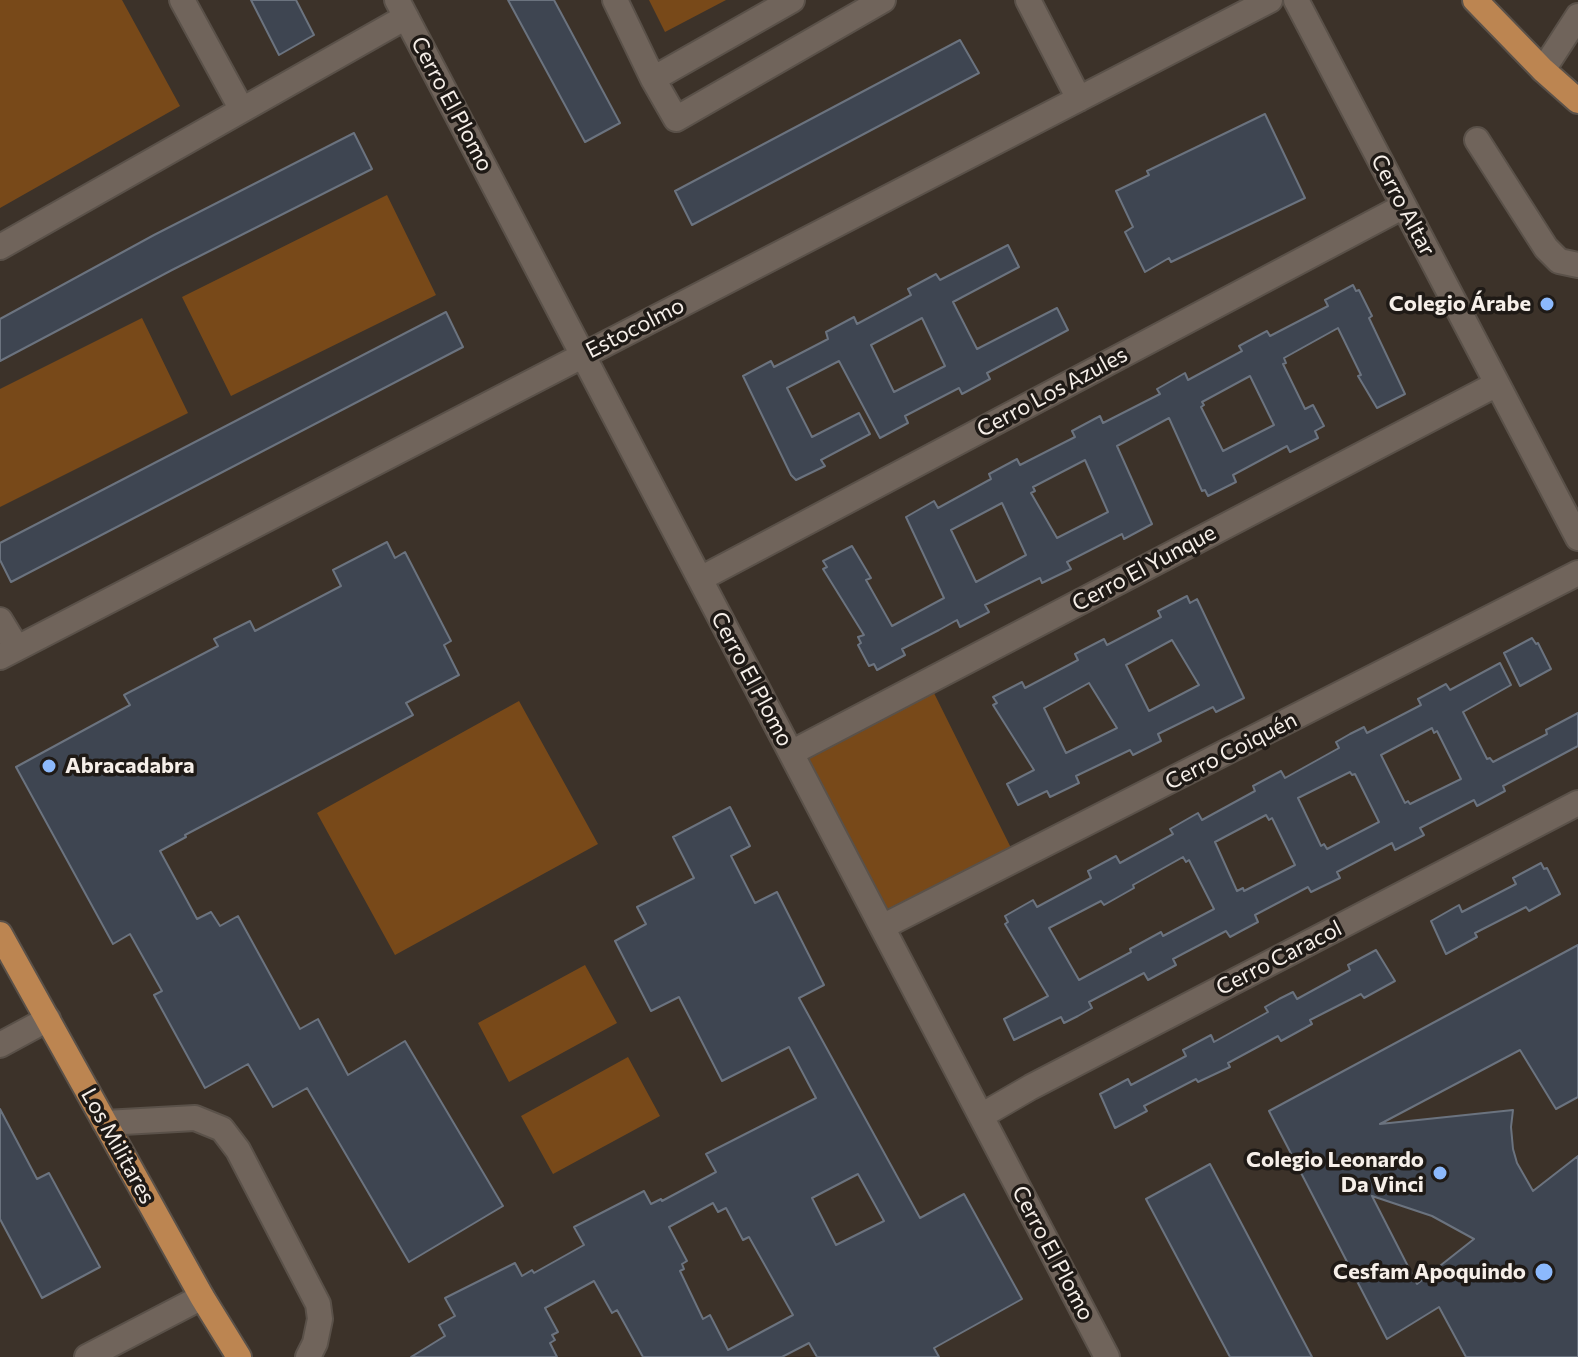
<!DOCTYPE html>
<html>
<head>
<meta charset="utf-8">
<style>
	body { margin:0 }
	canvas { display:block; background:#3c3229 }
</style>
</head>
<body>
<canvas width="1578" height="1357"></canvas>
<script>
const ctx = document.querySelector('canvas').getContext('2d');
ctx.lineJoin = 'round';
function paint(path, color) {
  ctx.fillStyle = color;
  ctx.fill(path, 'evenodd');
}
function toPath(rows) {
  const path = new Path2D();
  for (const r of rows) {
    path.moveTo(r[0], r[1]);
    for (let i = 2; i < r.length; i += 2) path.lineTo(r[i], r[i + 1]);
  }
  return path;
}
function strokePath(path, color, width, dash) {
  ctx.strokeStyle = color;
  ctx.lineWidth = width;
  ctx.lineCap = dash ? 'butt' : 'round';
  ctx.setLineDash(dash || []);
  ctx.stroke(path);
}
function write(font, color, halo, rows, align = 'center') {
  ctx.font = font + ' Commissioner,sans-serif';
  ctx.lineWidth = 7;
  ctx.setLineDash([]);
  ctx.textBaseline = 'middle';
  ctx.strokeStyle = halo;
  ctx.fillStyle = color;
  for (const [text, x, y, turn = 0] of rows) {
    ctx.save();
    ctx.translate(x, y);
    ctx.rotate((+turn || 0) * Math.PI / 180);
    ctx.textAlign = isNaN(turn) ? turn : align;
    if (halo) ctx.strokeText(text, 0, 0);
    ctx.fillText(text, 0, 0);
    ctx.restore();
  }
}
paint(toPath([
	[0,0,122,0,180,106,0,208],
	[649,0,726,0,665,32],
	[387,195,436,295,231,396,182,297],
	[142,318,188,413,0,507,0,389],
	[928,681,1017,860,882,927,791,753],
	[519,701,598,844,395,955,317,813],
	[585,965,617,1023,509,1082,478,1023],
	[628,1057,660,1116,553,1174,521,1116]
]), '#784919');
const building = toPath([
	[251,0,296,0,314,35,279,55,251,0],
	[508,0,554,0,620,123,585,142,508,0],
	[960,40,979,73,692,225,675,191,960,40],
	[1265,114,1305,198,1171,262,1169,258,1145,272,1125,232,1133,227,1116,191,1149,175,1147,171,1265,114],
	[354,133,372,169,172,270,0,361,0,319,154,235,354,133],
	[1008,245,1019,267,953,302,977,349,1057,308,1068,330,987,373,990,379,962,394,959,388,905,416,908,423,880,438,839,361,787,388,812,437,859,413,870,434,821,460,825,466,796,480,791,475,743,376,771,361,774,367,828,339,826,332,854,317,857,324,911,295,908,289,936,274,940,280,1008,245],
	[922,318,945,366,894,392,871,345,922,318],
	[1353,285,1356,291,1359,290,1372,316,1369,318,1405,394,1377,408,1358,376,1361,375,1338,328,1284,358,1286,363,1283,364,1305,409,1313,405,1324,426,1315,431,1318,438,1290,452,1287,446,1233,475,1236,482,1208,496,1205,490,1202,491,1169,418,1117,446,1152,524,1124,539,1122,534,1067,562,1071,569,1042,583,1040,578,985,605,989,612,960,627,957,620,939,630,902,649,905,655,877,670,874,664,869,666,858,645,861,643,858,637,864,635,823,569,827,567,823,561,852,546,871,578,866,580,892,626,944,598,906,517,934,501,938,508,991,479,989,474,1017,459,1020,465,1075,437,1072,431,1100,416,1103,423,1160,394,1157,389,1185,373,1188,380,1242,351,1239,346,1267,331,1270,336,1328,306,1325,300,1353,285],
	[1250,376,1274,425,1223,451,1201,407,1204,405,1202,402,1250,376],
	[1085,460,1108,512,1057,538,1031,493,1035,491,1033,487,1085,460],
	[1002,503,1026,555,976,582,951,530,1002,503],
	[446,312,463,347,11,582,0,560,0,543,446,312],
	[387,542,395,558,405,552,451,641,444,645,459,675,406,703,413,715,185,835,186,837,160,851,197,919,211,912,220,926,238,916,300,1029,318,1019,348,1075,405,1041,503,1206,409,1262,307,1088,273,1107,248,1064,205,1088,154,995,162,991,130,934,113,944,16,767,130,705,124,695,218,646,214,639,250,621,255,631,341,586,333,570,387,542],
	[1187,596,1190,603,1197,599,1244,698,1216,712,1213,707,1158,734,1161,741,1133,755,1130,750,1076,776,1079,783,1050,797,1047,791,1018,805,1007,784,1034,770,993,705,997,703,993,697,1022,682,1025,688,1078,660,1075,654,1104,639,1107,645,1161,617,1158,611,1187,596],
	[1172,640,1199,685,1149,711,1126,665,1172,640],
	[1089,683,1117,728,1066,753,1044,708,1089,683],
	[1532,638,1536,644,1538,643,1551,669,1520,686,1504,653,1532,638],
	[1500,663,1511,685,1463,712,1487,759,1490,758,1493,762,1547,734,1546,730,1578,713,1578,746,1503,786,1505,791,1477,806,1474,800,1420,828,1424,835,1395,850,1392,843,1337,872,1340,878,1311,892,1308,887,1255,915,1258,922,1241,931,1230,937,1226,931,1173,959,1176,965,1148,980,1144,973,1089,1002,1092,1008,1078,1016,1064,1023,1061,1017,1014,1040,1004,1019,1048,996,1005,924,1008,922,1005,916,1033,900,1037,907,1091,878,1088,871,1116,856,1120,863,1173,834,1170,829,1198,813,1202,820,1255,791,1253,786,1281,771,1285,778,1339,748,1336,742,1350,734,1364,727,1367,733,1421,705,1418,699,1446,684,1450,690,1500,663],
	[1432,728,1434,733,1437,731,1461,779,1410,804,1408,801,1405,803,1381,755,1432,728],
	[1350,772,1352,775,1355,774,1379,822,1327,849,1324,844,1321,846,1298,798,1350,772],
	[1266,815,1269,820,1272,818,1295,865,1244,891,1243,888,1237,891,1215,842,1266,815],
	[1183,857,1186,862,1189,860,1214,909,1163,936,1161,932,1130,949,1131,952,1079,980,1049,928,1101,901,1104,905,1134,888,1133,885,1183,857],
	[730,807,750,846,731,856,755,903,777,892,824,985,799,998,920,1218,964,1194,1022,1299,934,1348,939,1357,817,1357,809,1343,782,1357,643,1357,617,1310,612,1313,594,1281,545,1308,558,1332,552,1335,555,1340,550,1343,557,1357,411,1357,445,1336,439,1325,455,1316,445,1298,515,1263,522,1276,532,1270,534,1273,584,1245,574,1227,644,1191,651,1204,661,1199,662,1201,716,1172,706,1154,816,1098,789,1047,722,1081,679,997,651,1011,615,941,646,924,637,907,694,878,673,837,730,807],
	[858,1174,884,1221,836,1245,812,1198,858,1174],
	[713,1203,718,1212,726,1208,743,1240,749,1237,793,1315,728,1350,710,1315,703,1319,680,1271,684,1269,682,1264,687,1261,669,1227,713,1203],
	[1541,863,1544,869,1547,868,1560,894,1529,911,1526,907,1475,933,1477,937,1446,954,1431,921,1459,905,1462,912,1516,884,1513,878,1541,863],
	[1578,945,1578,1097,1556,1109,1520,1050,1380,1124,1513,1110,1511,1127,1513,1149,1517,1163,1533,1191,1578,1156,1578,1357,1466,1357,1439,1307,1387,1339,1269,1111,1578,945],
	[1372,1196,1432,1216,1474,1239,1417,1284,1372,1196],
	[1376,950,1395,981,1364,998,1361,994,1310,1020,1312,1024,1281,1041,1278,1036,1228,1063,1230,1067,1198,1082,1196,1079,1144,1106,1147,1111,1115,1128,1100,1094,1128,1079,1131,1085,1186,1056,1183,1050,1211,1035,1214,1042,1268,1012,1265,1007,1279,999,1293,992,1297,999,1350,970,1348,965,1376,950],
	[0,1109,37,1179,49,1173,100,1267,42,1298,0,1219,0,1109],
	[1210,1164,1312,1357,1230,1357,1146,1199,1210,1164]
]);
paint(building, '#3e4551');
strokePath(building, '#6b737f', 2);
const minor = toPath([
	[182,0,242,110],
	[397,0,1107,1357],
	[615,0,653,79],
	[792,0,653,79,676,119,883,0],
	[1028,0,1079,99],
	[1296,0,1578,538],
	[1543,70,1578,16],
	[1477,140,1546,248,1559,261,1578,265],
	[0,247,406,17],
	[700,579,1404,206],
	[0,620,17,648],
	[0,657,1270,0],
	[791,753,1497,384],
	[882,927,1578,573],
	[0,1045,48,1019],
	[981,1116,1031,1087,1578,803],
	[105,1123,195,1118,222,1129,238,1150,318,1304,320,1319,315,1343,308,1357],
	[87,1357,202,1297]
]);
const major = toPath([
	[1475,0,1543,70,1578,101],
	[0,934,202,1297,239,1357]
]);
strokePath(minor, '#5a5149', 28);
strokePath(major, '#5a5149', 28);
strokePath(minor, '#70645b', 24);
strokePath(major, '#bc8551', 24);
for (const [x, y, r, color] of [
	[1547,304,8,"#8cb9fc"],
	[49,766,8,"#8cb9fc"],
	[1440,1173,8,"#8cb9fc"],
	[1544,1272,10,"#8cb9fc"]
]) {
  const dot = new Path2D();
  dot.arc(x, y, r, 0, 2 * Math.PI);
  ctx.fillStyle = color;
  ctx.fill(dot);
  strokePath(dot, '#1f1a16', 3);
}
write('22px', '#f6efe9', '#1f1a16', [
	["Cerro El Plomo",452,104,62],
	["Cerro Altar",1403,205,62],
	["Estocolmo",635,328,-27],
	["Cerro Los Azules",1052,392,-28],
	["Cerro El Yunque",1144,568,-28],
	["Cerro El Plomo",752,679,62],
	["Cerro Coiquén",1231,751,-27],
	["Cerro Caracol",1279,958,-27],
	["Los Militares",118,1146,61],
	["Cerro El Plomo",1053,1253,62]
]);
write('bold 22px', '#f6efe9', '#1f1a16', [
	["Colegio Árabe",1531,304],
	["Abracadabra",65,766,"left"],
	["Colegio Leonardo",1424,1160],
	["Da Vinci",1424,1185],
	["Cesfam Apoquindo",1526,1272]
], 'right');
</script>
</body>
</html>
